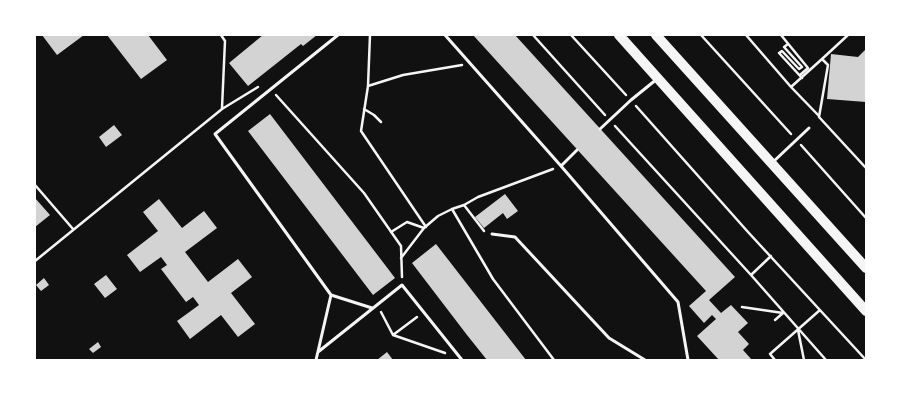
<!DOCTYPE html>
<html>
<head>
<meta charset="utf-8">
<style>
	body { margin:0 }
	#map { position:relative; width:901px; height:395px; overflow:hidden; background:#111; font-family:Arial,sans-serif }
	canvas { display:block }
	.frame { position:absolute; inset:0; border:36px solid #fff; pointer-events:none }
</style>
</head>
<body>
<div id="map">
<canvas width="901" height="395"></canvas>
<div class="frame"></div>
</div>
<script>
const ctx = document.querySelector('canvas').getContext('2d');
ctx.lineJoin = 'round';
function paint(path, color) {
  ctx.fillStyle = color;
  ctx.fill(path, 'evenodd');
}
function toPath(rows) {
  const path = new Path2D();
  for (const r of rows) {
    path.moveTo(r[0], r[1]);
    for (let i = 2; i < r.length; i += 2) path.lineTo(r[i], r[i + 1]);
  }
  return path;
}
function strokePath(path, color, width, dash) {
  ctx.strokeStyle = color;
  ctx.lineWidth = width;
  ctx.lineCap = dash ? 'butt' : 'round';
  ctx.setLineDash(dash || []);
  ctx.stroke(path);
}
paint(toPath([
	[42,35,84,35,57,55],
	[107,35,148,35,167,60,141,79],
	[263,35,317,35,303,46,301,44,248,86,229,63],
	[473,35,515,35,735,277,709,300,721,313,731,305,748,323,738,332,749,344,743,350,752,360,719,360,697,336,716,319,712,315,704,323,689,306,706,291],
	[866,49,866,102,827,99,831,54,858,57],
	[270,114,395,278,373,295,248,131],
	[114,125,122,135,106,147,99,137],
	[505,194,518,211,507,219,503,213,484,228,475,217],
	[35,198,50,215,35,227],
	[159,199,182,228,204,211,217,228,185,252,208,282,238,259,252,277,231,293,255,324,238,337,221,315,190,339,177,321,199,305,193,297,186,302,161,269,167,265,161,257,140,272,127,255,158,231,143,212],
	[436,244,526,360,487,360,467,335,412,263],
	[106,275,117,289,105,298,94,284],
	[44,278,49,285,41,291,36,285],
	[98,342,101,347,93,353,89,349],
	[387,352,393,360,377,360]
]), '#d3d3d3');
strokePath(toPath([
	[221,35,225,41,222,108],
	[370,35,368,86,361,131,426,227],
	[533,35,605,115],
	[571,35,626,95],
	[701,35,791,134],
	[746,35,791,87,822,59,828,65,819,117,866,168],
	[781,35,808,68,800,75],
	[788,44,784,47,802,67,799,69,782,51,779,53,802,78],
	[822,59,848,35],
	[368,86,403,75,462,65],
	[791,87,819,116],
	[276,95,364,193,401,246,402,277],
	[636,106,748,232,866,360],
	[364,109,374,115,381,122],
	[615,126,751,275],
	[801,145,866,218],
	[35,185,73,229],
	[464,205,484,231],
	[452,209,464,205,478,197,553,169],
	[391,232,407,222,424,228],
	[771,256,751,275,826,360],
	[401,258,424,228,438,216,452,209,493,279,554,360],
	[35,261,222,109,258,87],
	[742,307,783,313],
	[381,312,393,335,445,353],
	[775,320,783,313],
	[798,330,804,360],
	[393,335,417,317],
	[775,360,770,354,820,310]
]), '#f5f5f5', 2.5);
strokePath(toPath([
	[338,35,215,134,331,295,372,308],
	[445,35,561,166,678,302,688,360],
	[600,129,631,100,657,79],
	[773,162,809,128],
	[561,166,577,150],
	[492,234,515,237,609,338,645,360],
	[318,352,402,285,462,360],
	[316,360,331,295]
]), '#f5f5f5', 3);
strokePath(toPath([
	[619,35,866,311],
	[656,35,866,268]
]), '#f5f5f5', 10);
</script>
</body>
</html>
